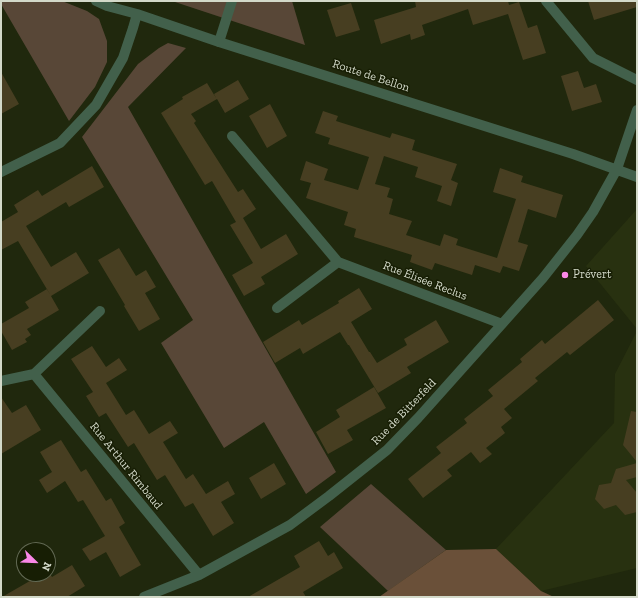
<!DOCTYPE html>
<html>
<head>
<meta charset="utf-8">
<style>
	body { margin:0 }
	#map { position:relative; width:638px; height:598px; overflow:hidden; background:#20280d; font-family:"Zilla Slab",serif }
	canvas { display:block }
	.frame { position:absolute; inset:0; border:2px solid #d3d9c9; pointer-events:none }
	.north { position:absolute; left:16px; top:542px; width:40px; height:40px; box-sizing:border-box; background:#171e04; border:1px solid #626953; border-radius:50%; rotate:113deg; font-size:11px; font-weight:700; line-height:16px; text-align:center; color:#d3d9c9 }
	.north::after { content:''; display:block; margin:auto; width:14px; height:18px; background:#fa87e7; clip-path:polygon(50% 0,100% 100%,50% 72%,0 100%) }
</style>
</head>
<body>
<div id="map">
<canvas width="638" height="598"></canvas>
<div class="frame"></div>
<div class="north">N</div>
</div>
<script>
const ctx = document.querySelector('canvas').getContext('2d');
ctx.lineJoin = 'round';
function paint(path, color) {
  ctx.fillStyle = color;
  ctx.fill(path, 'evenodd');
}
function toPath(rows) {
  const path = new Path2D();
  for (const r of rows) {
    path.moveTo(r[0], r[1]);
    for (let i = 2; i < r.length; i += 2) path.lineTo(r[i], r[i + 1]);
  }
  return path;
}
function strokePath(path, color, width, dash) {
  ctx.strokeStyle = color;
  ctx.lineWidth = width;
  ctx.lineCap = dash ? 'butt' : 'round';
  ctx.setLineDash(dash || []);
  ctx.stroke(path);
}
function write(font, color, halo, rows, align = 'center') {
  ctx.font = font + ' "Zilla Slab",serif';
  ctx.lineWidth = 3;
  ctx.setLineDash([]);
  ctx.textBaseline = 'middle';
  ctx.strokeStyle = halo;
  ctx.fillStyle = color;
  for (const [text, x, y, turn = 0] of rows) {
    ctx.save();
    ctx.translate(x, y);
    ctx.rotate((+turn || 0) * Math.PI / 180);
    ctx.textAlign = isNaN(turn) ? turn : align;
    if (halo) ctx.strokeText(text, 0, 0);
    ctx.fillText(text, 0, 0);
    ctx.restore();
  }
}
paint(toPath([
	[637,209,637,329,586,266],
	[637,331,637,568,541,591,496,549,614,423,615,374]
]), '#283110');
paint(toPath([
	[1,1,62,1,87,11,99,19,107,41,107,62,95,87,69,121,1,4],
	[172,1,292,1,305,45],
	[168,43,186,48,128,107,336,472,306,494,264,422,224,448,161,343,193,320,82,137,138,64,159,48],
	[371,484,446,550,388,591,320,527]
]), '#584737');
paint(toPath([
	[496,549,541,591,554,597,379,597,446,550]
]), '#6a5039');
paint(toPath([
	[415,1,508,1,509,5,519,2,528,28,537,25,546,53,523,60,508,14,473,25,468,9,422,25,425,35,411,40,410,34,381,44,374,20,416,7],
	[588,1,637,1,637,7,594,20],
	[351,3,360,30,336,37,327,10],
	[578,71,584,88,596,84,602,102,572,111,561,76],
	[1,72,19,104,1,114],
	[238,80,249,99,225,113,217,99,191,114,196,121,194,123,238,192,243,189,256,209,243,218,261,249,286,234,298,254,261,277,265,284,244,296,232,275,253,263,230,225,236,222,212,181,205,185,161,113,183,99,182,97,207,83,216,98,214,94],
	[270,104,287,136,267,148,249,116],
	[323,111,338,116,336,121,390,138,392,133,415,140,412,150,457,164,451,180,458,183,451,206,437,201,442,186,415,177,418,167,384,156,375,184,390,188,387,197,393,199,389,214,412,221,406,235,440,246,444,234,458,239,456,245,497,258,516,199,493,192,500,168,523,176,521,182,563,195,556,218,528,209,518,242,528,245,519,271,503,266,500,273,475,265,472,275,435,263,432,270,410,262,412,255,354,237,356,229,344,225,348,212,306,198,311,183,300,180,306,161,328,169,324,180,358,190,369,157,328,144,330,138,315,133],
	[92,166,104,187,69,207,66,202,26,226,51,267,76,252,89,273,51,296,18,241,1,250,1,222,18,212,14,205,38,190,42,196],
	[119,248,136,276,146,270,156,287,145,293,160,319,139,331,124,306,125,305,98,260],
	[359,288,372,309,351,322,369,352,370,352,377,363,407,345,404,339,436,320,449,342,407,367,411,373,378,393,349,345,348,345,340,332,303,354,300,348,275,363,263,342,299,320,302,325,339,303,338,301],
	[47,289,59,310,27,329,31,335,25,339,27,342,12,350,1,331,1,324,29,308,25,302],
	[598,300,614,320,570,355,567,352,535,378,538,381,504,409,512,418,501,427,505,433,486,448,492,454,480,463,471,452,447,470,452,476,423,498,408,479,441,453,436,447,467,423,464,419,493,396,488,390,522,362,520,359,542,340,545,344],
	[92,346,106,367,119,358,127,370,106,383,126,415,134,410,149,434,170,421,178,433,163,442,186,479,193,474,206,494,228,481,235,494,221,502,234,523,213,536,193,503,185,507,165,475,157,480,134,443,128,447,106,413,99,417,86,396,93,392,71,359],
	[374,387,386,408,347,430,353,440,328,454,316,432,340,417,336,410],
	[1,397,12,413,26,405,41,430,1,454],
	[631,411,637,412,637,462,623,445],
	[61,440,81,472,86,469,106,501,111,498,125,523,119,527,141,565,120,577,106,552,90,561,82,549,105,536,83,500,78,502,65,481,47,493,39,480,52,472,40,452],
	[274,463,286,484,261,499,249,478],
	[637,463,637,477,626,480,637,493,637,512,625,515,616,505,604,509,595,499,599,485,611,483,616,469],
	[319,541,328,556,334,552,343,568,303,592,306,597,248,597,300,567,294,556],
	[72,565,85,586,67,597,2,597,42,574,50,574,52,577]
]), '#473e21');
strokePath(toPath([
	[219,42,232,1]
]), '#42604b', 10);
strokePath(toPath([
	[96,1,107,6,137,14,219,42,573,154,637,177],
	[546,1,593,58,637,80],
	[232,136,338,262,502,324],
	[1,172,60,143,96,105,123,58,133,28,137,14],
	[277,308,338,262],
	[34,374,199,575],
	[1,381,34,374,100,311],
	[144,597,199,575,290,525,329,496,387,450,418,418,502,324,543,278,577,235,593,212,617,169,637,110]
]), '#42604b', 10);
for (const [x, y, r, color] of [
	[565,275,4,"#fa87e7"]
]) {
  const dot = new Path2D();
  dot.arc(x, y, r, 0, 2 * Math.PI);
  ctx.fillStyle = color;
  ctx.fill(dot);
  strokePath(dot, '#171e04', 1.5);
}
write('12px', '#d3d9c9', '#171e04', [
	["Route de Bellon",371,76,18],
	["Rue Élisée Reclus",425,281,21],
	["Rue de Bitterfeld",404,412,-46],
	["Rue Arthur Rimbaud",126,466,51]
]);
write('12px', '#d3d9c9', '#171e04', [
	["Prévert",573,275]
], 'left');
</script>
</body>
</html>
